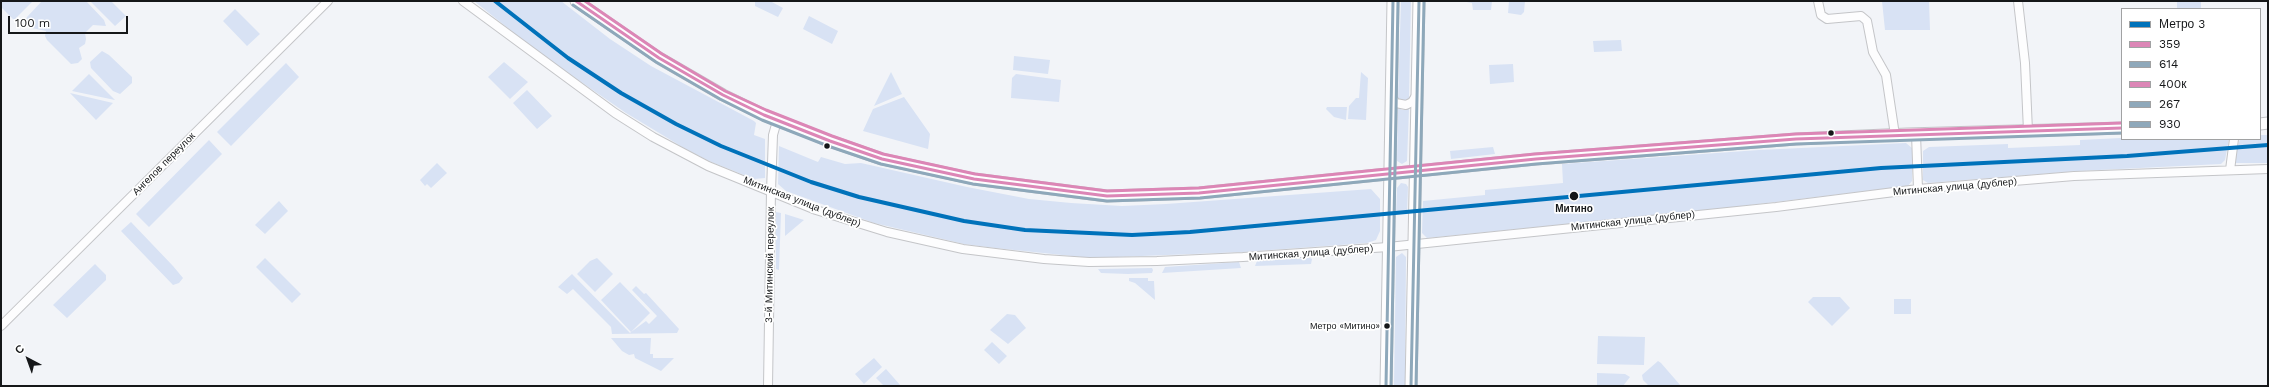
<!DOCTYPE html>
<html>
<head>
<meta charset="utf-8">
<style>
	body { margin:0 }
	#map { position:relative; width:2269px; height:387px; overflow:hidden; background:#f2f4f8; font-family:"Work Sans",sans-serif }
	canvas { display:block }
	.frame { position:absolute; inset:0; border:2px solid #151719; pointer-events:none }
	.legend { position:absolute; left:2121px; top:8px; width:140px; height:132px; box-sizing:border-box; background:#fff; border:1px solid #a1a2a3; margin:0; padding:5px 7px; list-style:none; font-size:12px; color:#151719 }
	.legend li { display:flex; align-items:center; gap:8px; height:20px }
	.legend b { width:20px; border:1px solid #a1a2a3 }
	.north { position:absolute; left:8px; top:339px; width:40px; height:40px; -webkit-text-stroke:3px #fff; paint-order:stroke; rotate:319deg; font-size:11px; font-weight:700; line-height:16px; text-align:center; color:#151719 }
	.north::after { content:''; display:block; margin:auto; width:14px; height:18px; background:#151719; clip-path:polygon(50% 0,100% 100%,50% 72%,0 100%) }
	.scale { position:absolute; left:8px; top:16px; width:120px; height:18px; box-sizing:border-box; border:2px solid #151719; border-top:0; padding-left:5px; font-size:12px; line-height:14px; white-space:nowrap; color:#151719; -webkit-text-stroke:3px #fff; paint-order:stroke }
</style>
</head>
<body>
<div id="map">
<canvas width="2269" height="387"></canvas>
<div class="frame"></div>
<ul class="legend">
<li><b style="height:5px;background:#0072ba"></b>Метро 3</li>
<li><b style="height:5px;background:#dc86b6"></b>359</li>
<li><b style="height:5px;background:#8ea8ba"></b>614</li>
<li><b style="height:5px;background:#dc86b6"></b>400к</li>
<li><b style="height:5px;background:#8ea8ba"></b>267</li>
<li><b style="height:5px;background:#8ea8ba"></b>930</li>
</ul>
<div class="north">С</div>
<div class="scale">100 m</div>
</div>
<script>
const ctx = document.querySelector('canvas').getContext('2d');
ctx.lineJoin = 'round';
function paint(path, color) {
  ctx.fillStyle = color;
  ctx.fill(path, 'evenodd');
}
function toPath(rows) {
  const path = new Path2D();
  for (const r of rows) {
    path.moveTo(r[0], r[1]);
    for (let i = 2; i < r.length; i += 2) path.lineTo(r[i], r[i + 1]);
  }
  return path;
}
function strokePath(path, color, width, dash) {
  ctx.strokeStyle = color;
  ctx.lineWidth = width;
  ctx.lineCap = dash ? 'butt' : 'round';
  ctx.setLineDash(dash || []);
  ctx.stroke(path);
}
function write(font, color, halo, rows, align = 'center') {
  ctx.font = font + ' "Work Sans",sans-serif';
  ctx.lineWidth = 3.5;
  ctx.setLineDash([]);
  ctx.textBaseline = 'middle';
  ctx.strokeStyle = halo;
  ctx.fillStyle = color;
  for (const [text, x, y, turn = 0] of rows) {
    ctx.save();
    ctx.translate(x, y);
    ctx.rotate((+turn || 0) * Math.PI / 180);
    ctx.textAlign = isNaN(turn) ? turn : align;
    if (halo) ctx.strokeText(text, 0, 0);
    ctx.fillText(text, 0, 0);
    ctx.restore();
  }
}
paint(toPath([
	[1,1,30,1,32,2,14,20,1,7],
	[42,1,87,2,104,20,106,26,93,25,85,33,86,39,85,44,79,48,82,59,78,63,71,64,47,40,45,36,46,31,23,26,27,17],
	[90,1,111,1,126,16,115,26],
	[474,1,561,1,610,39,651,66,754,121,756,123,754,135,765,139,765,178,754,179,709,161,684,148,626,113,539,53],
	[755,1,770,1,783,8,778,17,755,6],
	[1401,1,1411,1,1409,99,1404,102,1398,98],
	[1461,1,1492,1,1491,10,1473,10,1472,3],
	[1509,1,1525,1,1524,12,1521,15,1508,13],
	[1882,1,1929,1,1930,30,1885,30],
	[2177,1,2201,1,2201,9,2177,9],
	[235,9,260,34,247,46,223,21],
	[809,16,838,31,832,44,803,29],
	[1621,40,1622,51,1594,52,1593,41],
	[102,51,109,55,132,77,132,83,120,94,113,91,91,68,90,62],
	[1014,56,1050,60,1048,74,1013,70],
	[504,62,528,82,510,99,488,77],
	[286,63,299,77,231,146,217,132],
	[1513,64,1514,82,1490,84,1489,65],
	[891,72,902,94,874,106],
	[1361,72,1368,78,1366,120,1348,119,1349,106,1356,98,1359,98],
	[89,74,115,100,72,91],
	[1016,74,1061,80,1059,102,1011,98,1012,78],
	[527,90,552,116,537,129,513,103],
	[70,93,113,103,96,120],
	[904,97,930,134,928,149,863,131,873,109],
	[1327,107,1347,107,1346,120,1334,117,1326,109],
	[1398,108,1403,110,1409,109,1407,161,1402,164,1397,161],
	[2260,135,2268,135,2268,163,2235,163,2234,161,2240,139,2260,139],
	[2121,138,2229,139,2225,160,2221,164,2079,171,1928,183,1923,180,1923,151,1929,147,2008,144,2008,148,2080,145,2080,140],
	[209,140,222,154,149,227,136,214],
	[1906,143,1912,148,1912,181,1908,186,1709,210,1427,238,1422,233,1423,201,1485,195,1485,190,1563,183,1562,164,1759,150],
	[779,146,818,162,821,157,845,164,861,163,967,187,1029,199,1071,203,1122,206,1166,204,1371,189,1380,199,1380,231,1376,240,1367,243,1243,252,1091,258,995,248,964,244,874,223,786,191,778,184],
	[1493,147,1495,154,1451,159,1450,151],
	[437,163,447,173,431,188,427,184,425,186,420,180],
	[1401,183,1406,184,1408,187,1407,213,1396,214,1397,188],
	[279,201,288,211,265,234,255,225],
	[776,212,781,213,779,270,776,269],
	[785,214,804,220,785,236],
	[131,222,173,266,183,278,179,283,173,285,121,231],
	[1402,253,1406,257,1405,386,1394,386,1396,257],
	[265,258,301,294,292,303,256,267],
	[597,258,613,274,595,292,577,274,590,261],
	[1310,258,1312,259,1311,264,1255,266,1257,261],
	[1239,262,1241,268,1162,273,1165,267],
	[95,264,106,275,106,280,67,318,53,305],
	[1152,268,1153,270,1152,273,1128,274,1101,273,1098,269],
	[572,274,630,333,631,332,601,300,620,282,650,313,631,332,646,321,649,324,657,316,632,290,636,286,644,294,646,293,679,329,677,333,612,334,611,327,573,289,567,294,558,287],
	[1129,278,1148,278,1148,281,1154,281,1155,300,1135,283,1129,281],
	[1813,297,1840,297,1850,308,1832,326,1808,302],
	[1894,299,1911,299,1911,314,1894,314],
	[1007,314,1015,315,1026,328,1008,344,990,330],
	[1598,336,1645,337,1644,365,1597,364],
	[611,338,651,338,650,354,653,354,653,358,674,358,661,371,635,358,634,354,629,355,622,351],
	[992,342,1007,356,999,364,984,350],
	[874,358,882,367,864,384,855,374],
	[1658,361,1661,363,1681,386,1649,386,1643,380,1642,375],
	[886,369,901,386,884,386,876,378],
	[1597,373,1625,374,1630,377,1623,386,1597,386]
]), '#d8e2f4');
const minor = toPath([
	[463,1,615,113,653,137,708,166,816,210,887,232,963,249,1044,259,1089,262,1157,261,1243,257,1388,247,1776,207,1918,189,2074,176,2268,169],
	[1818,1,1821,15,1827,19,1861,16,1867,21,1873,52,1886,75,1895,135],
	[2018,1,2025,63,2028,131],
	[1391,96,1396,103,1406,105,1412,102,1417,94],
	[1916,134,1918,189],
	[2230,170,2234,139],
	[1,326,328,1],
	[768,386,771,191,773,135,777,121]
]);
const secondary = toPath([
	[576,1,659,58,723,95,764,115,830,141,882,159,974,179,1107,196,1199,193,1536,159,1796,139,1907,134,2122,128],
	[2260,124,2268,123],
	[1386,386,1393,1],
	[1411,386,1419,1]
]);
strokePath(minor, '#c4c5c8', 10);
strokePath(secondary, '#c4c5c8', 13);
strokePath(minor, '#fdfdfe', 8);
strokePath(secondary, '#fdfdfe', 11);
strokePath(toPath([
	[576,1,659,58,723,95,764,115,830,141,882,159,974,179,1107,196,1199,193,1536,159,1796,139,2122,128]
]), '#dc86b6', 3);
strokePath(toPath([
	[573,5,656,62,720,99,762,120,828,146,881,164,973,184,1107,201,1200,198,1536,164,1796,144,2122,133]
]), '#8ea8ba', 3);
strokePath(toPath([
	[585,1,662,54,725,91,766,110,832,136,883,154,975,174,1107,191,1199,188,1535,154,1796,134,2122,123]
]), '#dc86b6', 3);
strokePath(toPath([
	[1386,386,1393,1],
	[1411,386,1419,1]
]), '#8ea8ba', 3);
strokePath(toPath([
	[1391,386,1398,1],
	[1416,386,1424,1]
]), '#8ea8ba', 3);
strokePath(toPath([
	[495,1,568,58,621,93,676,124,721,146,811,182,859,197,964,221,1025,230,1132,235,1190,232,1881,168,2127,156,2268,145]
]), '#0072ba', 4);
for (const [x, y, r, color] of [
	[1831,133,3.5,"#151719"],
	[827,146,3.5,"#151719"],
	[1574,196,5,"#151719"],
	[1387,326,3.5,"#151719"]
]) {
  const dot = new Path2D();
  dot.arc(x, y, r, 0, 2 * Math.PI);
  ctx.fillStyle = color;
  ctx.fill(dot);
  strokePath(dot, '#fff', 1.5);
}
write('9px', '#151719', '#fff', [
	["Метро «Митино»",1380,326]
], 'right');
write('10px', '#151719', '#fff', [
	["Ангелов переулок",164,164,-45],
	["Митинская улица (дублер)",1955,187,-5],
	["Митинская улица (дублер)",802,202,21],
	["Митинская улица (дублер)",1633,221,-6],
	["Митинская улица (дублер)",1311,253,-4],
	["3-й Митинский переулок",770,265,-89]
]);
write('bold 10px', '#151719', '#fff', [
	["Митино",1574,209]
]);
</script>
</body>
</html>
